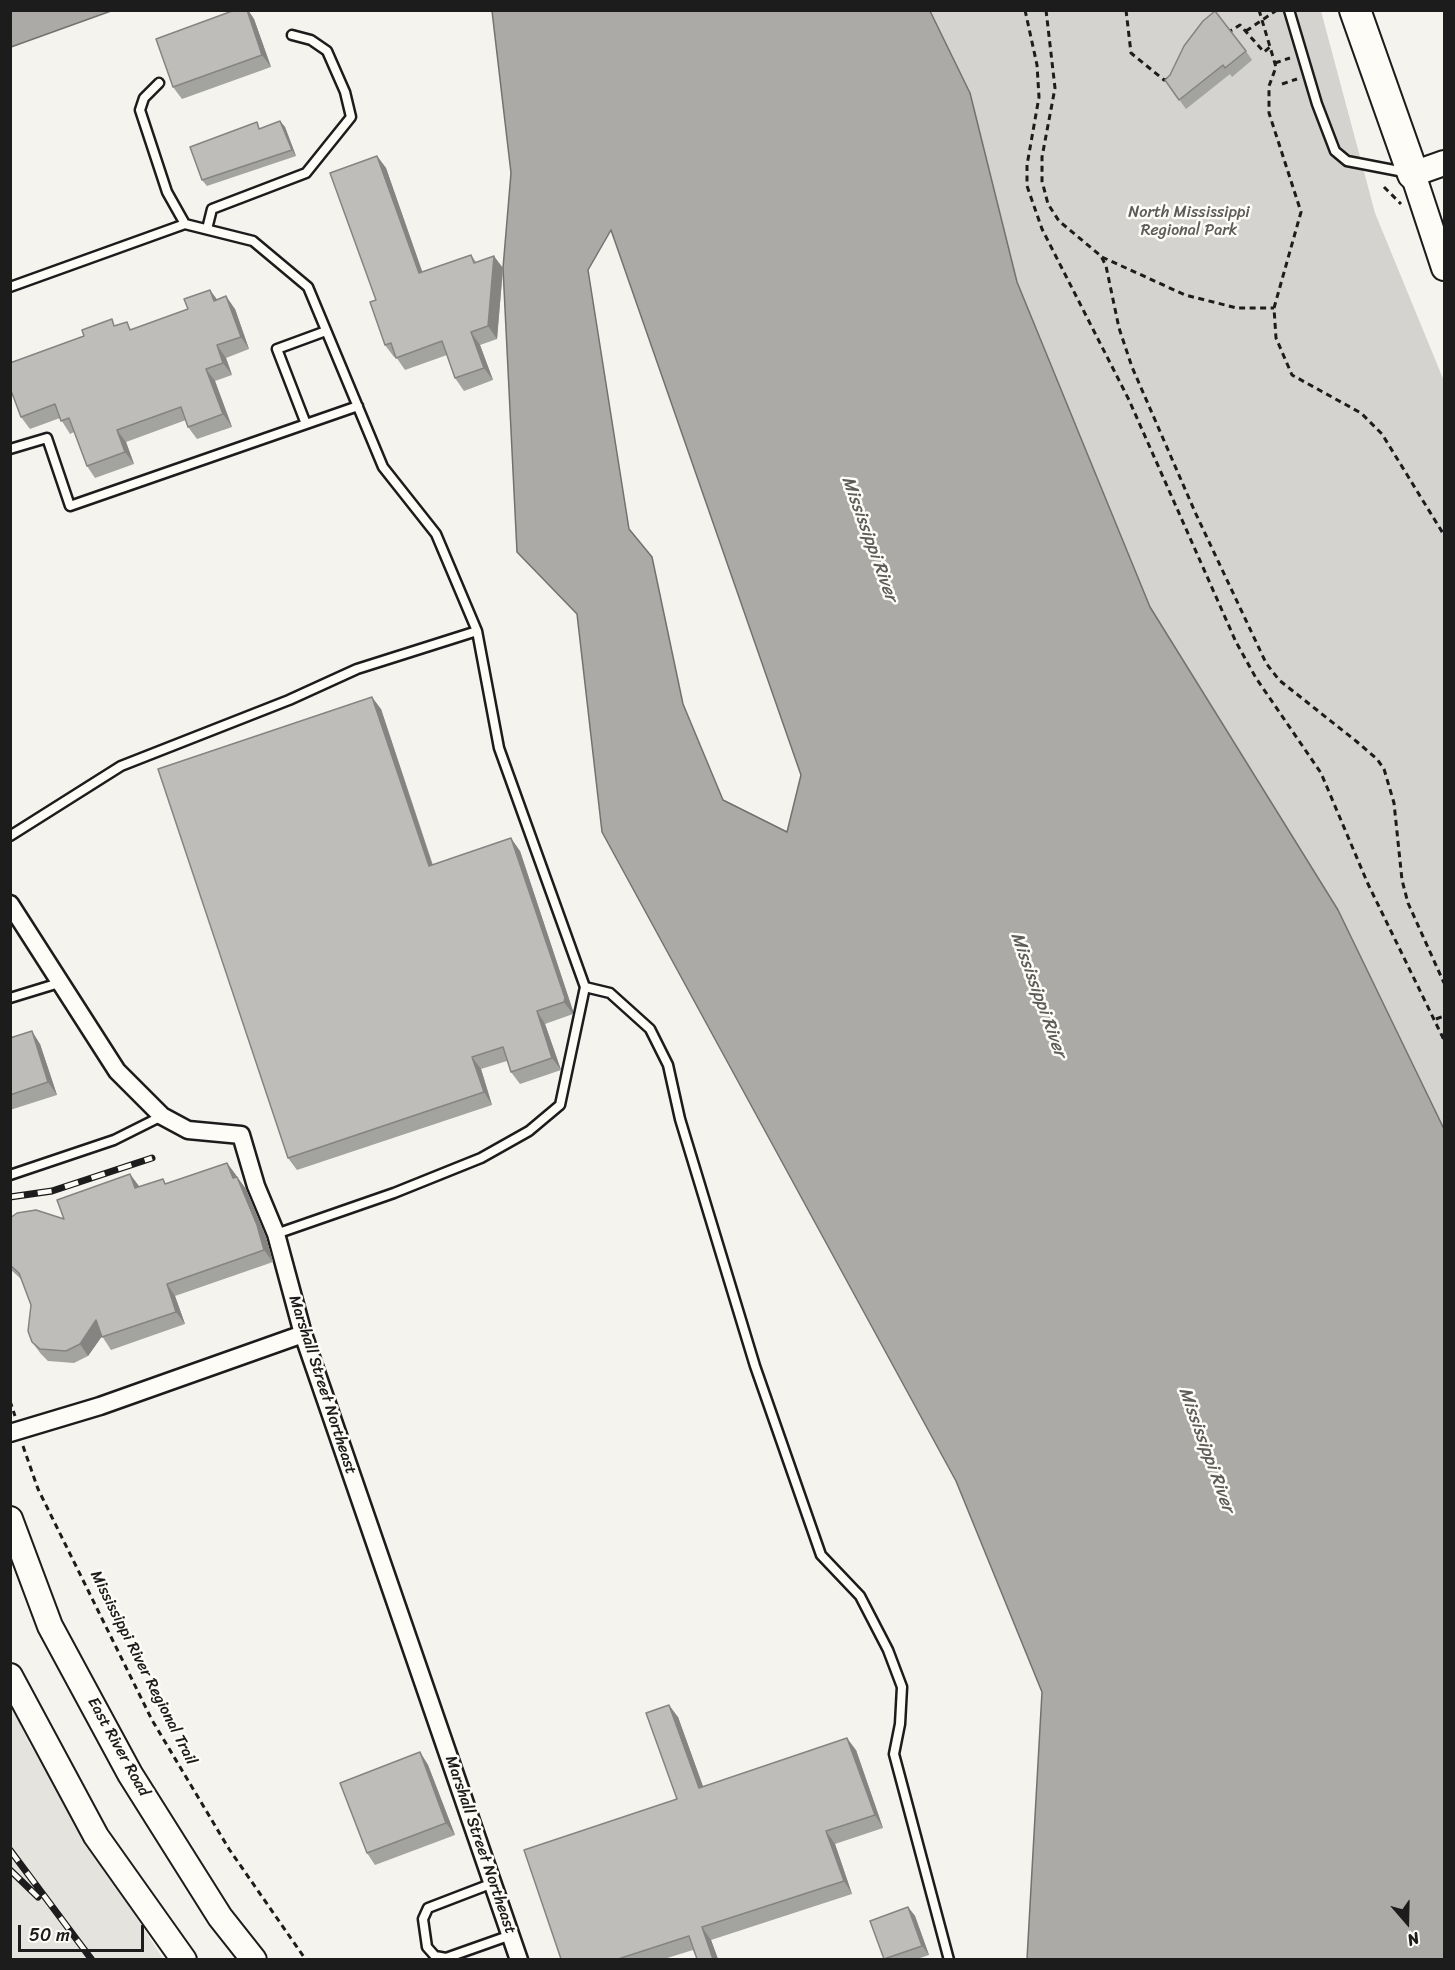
<!DOCTYPE html>
<html>
<head>
<meta charset="utf-8">
<style>
	body { margin:0 }
	#map { position:relative; width:1455px; height:1970px; overflow:hidden; background:#f4f3ee; font-family:Sriracha,sans-serif }
	canvas { display:block }
	.frame { position:absolute; inset:0; border:12px solid #1c1c1c; pointer-events:none }
	.north { position:absolute; left:1377px; top:1892px; width:60px; height:60px; -webkit-text-stroke:4px #fdfcf7; paint-order:stroke; rotate:160deg; font-size:16px; font-weight:700; line-height:24px; text-align:center; color:#1c1c1c }
	.north::after { content:''; display:block; margin:auto; width:21px; height:27px; background:#1c1c1c; clip-path:polygon(50% 0,100% 100%,50% 72%,0 100%) }
	.scale { position:absolute; left:18px; top:1925px; width:126px; height:27px; box-sizing:border-box; border:3px solid #1c1c1c; border-top:0; padding-left:8px; font-size:18px; line-height:21px; white-space:nowrap; color:#1c1c1c; -webkit-text-stroke:4px #fdfcf7; paint-order:stroke }
</style>
</head>
<body>
<div id="map">
<canvas width="1455" height="1970"></canvas>
<div class="frame"></div>
<div class="north">N</div>
<div class="scale">50 m</div>
</div>
<script>
const ctx = document.querySelector('canvas').getContext('2d');
ctx.lineJoin = 'round';
function paint(path, color) {
  ctx.fillStyle = color;
  ctx.fill(path, 'evenodd');
}
function toPath(rows) {
  const path = new Path2D();
  for (const r of rows) {
    path.moveTo(r[0], r[1]);
    for (let i = 2; i < r.length; i += 2) path.lineTo(r[i], r[i + 1]);
  }
  return path;
}
function strokePath(path, color, width, dash) {
  ctx.strokeStyle = color;
  ctx.lineWidth = width;
  ctx.lineCap = dash ? 'butt' : 'round';
  ctx.setLineDash(dash || []);
  ctx.stroke(path);
}
function write(font, color, halo, rows, align = 'center') {
  ctx.font = font + ' Sriracha,sans-serif';
  ctx.lineWidth = 5;
  ctx.setLineDash([]);
  ctx.textBaseline = 'middle';
  ctx.strokeStyle = halo;
  ctx.fillStyle = color;
  for (const [text, x, y, turn = 0] of rows) {
    ctx.save();
    ctx.translate(x, y);
    ctx.rotate((+turn || 0) * Math.PI / 180);
    ctx.textAlign = isNaN(turn) ? turn : align;
    if (halo) ctx.strokeText(text, 0, 0);
    ctx.fillText(text, 0, 0);
    ctx.restore();
  }
}
paint(toPath([
	[10,1702,28,1741,81,1830,163,1959,11,1959]
]), '#e4e3de');
paint(toPath([
	[930,11,1321,11,1375,213,1444,381,1444,1129,1338,910,1150,607,1017,282,970,93]
]), '#d4d3cf');
const water = toPath([
	[11,10,111,10,111,11,11,47,11,10],
	[492,11,930,11,970,93,1017,282,1150,607,1338,910,1444,1129,1444,1959,1027,1959,1042,1692,956,1481,602,832,577,614,517,552,503,268,511,173,492,11],
	[611,230,801,775,787,832,723,800,683,704,652,557,629,529,588,270,611,230]
]);
paint(water, '#abaaa6');
strokePath(water, '#72716f', 1.5);
const lane = toPath([
	[1289,10,1317,104,1335,151,1347,161,1404,172],
	[159,83,144,98,140,110,167,192,185,224],
	[207,229,212,209,306,173,351,117,345,92,327,51,311,40,292,35],
	[10,287,185,224,253,241,308,287,383,467,436,534,477,631,499,748,585,987,560,1105,529,1131,481,1158,394,1193,276,1234],
	[306,424,277,349,326,331],
	[10,449,47,438,70,506,358,406],
	[10,836,121,766,289,700,357,669,477,631],
	[585,987,610,993,650,1029,668,1065,680,1119,755,1366,821,1555,860,1596,888,1650,902,1687,900,1724,894,1754,949,1960],
	[10,998,59,983],
	[10,1175,114,1140,162,1116],
	[493,1883,428,1908,423,1919,427,1947,435,1956,446,1958,511,1935]
]);
const street = toPath([
	[10,904,117,1071,162,1116,188,1130,241,1135,256,1186,276,1234,303,1334,519,1960],
	[10,1433,100,1406,303,1334]
]);
const secondary = toPath([
	[1444,163,1413,174,1444,268],
	[10,1519,50,1626,130,1774,220,1917,254,1960],
	[10,1676,96,1836,184,1960]
]);
const highway = toPath([
	[1355,10,1413,174]
]);
strokePath(lane, '#1c1c1c', 13);
strokePath(street, '#1c1c1c', 21);
strokePath(secondary, '#1c1c1c', 28);
strokePath(highway, '#1c1c1c', 34);
strokePath(toPath([
	[1025,10,1037,65,1039,97,1027,165,1027,186,1042,229,1129,400,1236,642,1256,678,1321,773,1368,884,1444,1040],
	[1046,10,1055,88,1042,157,1042,181,1048,204,1059,221,1101,256,1106,266,1119,328,1132,367,1195,512,1266,663,1279,680,1356,741,1377,759,1384,769,1394,803,1402,880,1408,903,1444,983],
	[1126,10,1131,53,1164,80,1168,79],
	[1259,10,1276,67,1269,86,1269,113,1301,212,1274,308,1276,338,1292,375,1361,413,1382,434,1444,535],
	[1246,31,1277,10],
	[1227,33,1240,25,1264,52,1270,47],
	[1275,63,1290,58],
	[1282,84,1297,79],
	[1384,187,1401,204],
	[1102,257,1185,295,1237,308,1274,308],
	[1436,1019,1444,1016],
	[10,1401,15,1416],
	[23,1446,38,1489,152,1720,229,1849,306,1960]
]), '#1c1c1c', 3, [6, 4.5]);
strokePath(lane, '#fdfcf7', 8);
strokePath(street, '#fdfcf7', 16);
strokePath(secondary, '#fdfcf7', 24);
strokePath(highway, '#fdfcf7', 30);
const rail = toPath([
	[10,1197,52,1191,152,1158],
	[10,1850,92,1960],
	[10,1870,38,1897]
]);
strokePath(rail, '#1c1c1c', 7);
strokePath(rail, '#fdfcf7', 4.5, [14]);
paint(toPath([
	[235,10,248,10,254,19,271,67,182,99,173,87],
	[1246,51,1252,60,1232,77,1230,74,1186,109,1165,80],
	[280,121,285,127,296,156,207,186,202,180,261,129],
	[377,156,386,168,422,272,471,255,476,262,503,268,497,339,480,345,493,380,464,391,455,378,447,355,405,370,396,357,394,357,385,345,376,300],
	[217,300,235,309,249,349,226,358,232,375,215,381,232,427,197,439,188,427,186,420,126,442,134,464,95,478,87,466,74,432,70,434,60,418,30,429,21,417,116,326,132,329],
	[381,709,433,865,520,851,573,1011,573,1014,545,1024,561,1070,520,1084,511,1072,507,1061,481,1069,492,1105,297,1170,288,1158],
	[10,1038,40,1044,57,1095,10,1110],
	[227,1163,246,1189,266,1237,273,1262,175,1296,185,1324,111,1350,102,1336,88,1356,74,1363,48,1361,41,1354,32,1342,31,1305,22,1280,10,1269,10,1218,64,1219,139,1187,163,1179,166,1184],
	[678,1717,703,1787,856,1750,883,1828,835,1844,852,1894,711,1940,718,1959,697,1959,693,1950,664,1959,561,1959,677,1799],
	[420,1752,428,1765,455,1835,375,1865,367,1853],
	[908,1907,915,1916,929,1955,917,1959,884,1959]
]), '#a3a3a0');
paint(toPath([
	[247,10,248,10,254,19,271,67,262,55],
	[280,121,285,127,296,156,292,150],
	[377,156,386,168,427,285,419,273],
	[494,256,503,268,497,339,488,326],
	[210,290,219,302,214,301],
	[226,296,235,309,249,349,241,337],
	[471,332,480,345,493,380,484,368],
	[217,345,226,358,232,375,223,363],
	[206,369,215,381,232,427,223,414],
	[117,430,126,442,134,464,125,452],
	[372,697,381,709,437,879,429,866],
	[511,838,520,851,573,1011,573,1014,564,1002],
	[537,1011,545,1024,561,1070,552,1058],
	[32,1031,40,1044,57,1095,48,1082],
	[472,1057,481,1069,492,1105,484,1092],
	[227,1163,236,1175,241,1191,233,1178],
	[130,1174,139,1186,144,1201,135,1188],
	[237,1177,246,1189,266,1237,273,1262,264,1250],
	[167,1284,175,1296,185,1324,176,1312],
	[96,1320,105,1332,88,1356,80,1344],
	[669,1705,678,1717,708,1800,699,1788],
	[847,1738,856,1750,883,1828,875,1815],
	[420,1752,428,1765,455,1835,446,1823],
	[826,1831,835,1844,852,1894,844,1881],
	[908,1907,915,1916,929,1955,922,1946],
	[702,1927,711,1940,718,1959,713,1959]
]), '#858482');
const building = toPath([
	[235,10,247,10,262,55,173,87,156,39,235,10],
	[1215,11,1246,51,1225,68,1223,65,1179,100,1165,80,1170,75,1184,46,1203,21,1215,11],
	[280,121,292,150,202,180,190,147,257,122,259,129,280,121],
	[377,156,419,273,471,255,474,263,494,256,488,326,471,332,484,368,455,378,442,341,396,358,391,343,385,345,370,302,376,300,330,173,377,156],
	[210,290,214,301,226,296,241,337,217,345,223,363,206,369,223,414,188,427,181,407,117,430,125,452,87,466,69,418,61,421,55,404,21,417,10,388,10,363,84,336,82,330,112,319,114,326,127,322,130,330,188,309,184,299,210,290],
	[372,697,429,866,511,838,565,998,564,1002,537,1011,552,1058,511,1072,503,1047,472,1057,484,1092,288,1158,158,769,372,697],
	[32,1031,48,1082,10,1095,10,1038,32,1031],
	[227,1163,233,1178,237,1177,257,1225,264,1250,167,1284,176,1312,102,1337,96,1320,80,1344,66,1351,40,1349,32,1342,28,1331,31,1305,19,1273,10,1265,10,1218,17,1213,36,1210,64,1219,57,1200,130,1174,135,1188,163,1179,165,1184,227,1163],
	[669,1705,699,1788,847,1738,875,1815,826,1831,844,1881,702,1927,713,1959,697,1959,689,1936,618,1959,561,1959,524,1850,677,1799,646,1713,669,1705],
	[420,1752,446,1823,367,1853,340,1783,420,1752],
	[908,1907,922,1946,884,1959,870,1921,908,1907]
]);
paint(building, '#bebdba');
strokePath(building, '#858482', 1.5);
write('16px', '#5c5c5b', '#fdfcf7', [
	["North Mississippi",1189,213],
	["Regional Park",1189,231]
]);
write('16px', '#1c1c1c', '#fdfcf7', [
	["Marshall Street Northeast",322,1385,72],
	["Mississippi River Regional Trail",143,1668,63],
	["East River Road",118,1747,61],
	["Marshall Street Northeast",480,1845,71]
]);
write('italic 18px', '#5c5c5a', '#fdfcf7', [
	["Mississippi River",869,539,70],
	["Mississippi River",1038,995,70],
	["Mississippi River",1206,1450,70]
]);
</script>
</body>
</html>
